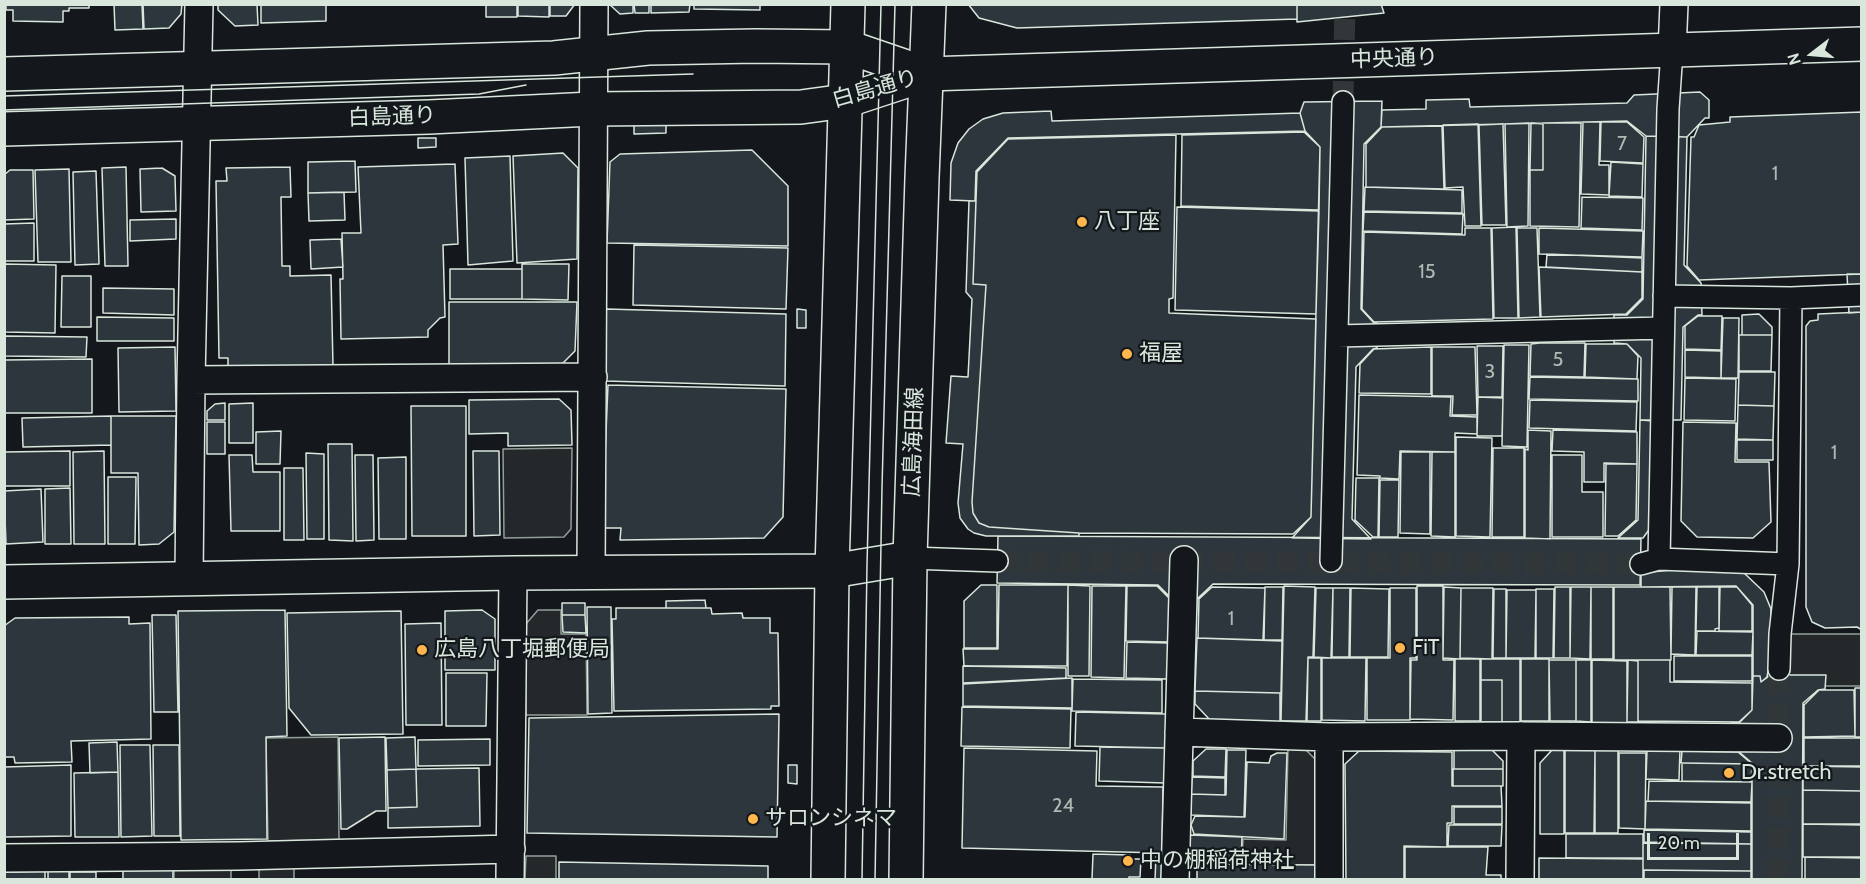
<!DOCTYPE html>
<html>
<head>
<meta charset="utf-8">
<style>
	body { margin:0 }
	#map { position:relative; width:1866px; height:884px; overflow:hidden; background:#14181c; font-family:Cabin,sans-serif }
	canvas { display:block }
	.frame { position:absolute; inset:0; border:6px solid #d8e6dc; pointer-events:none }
	.north { position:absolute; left:1782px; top:24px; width:60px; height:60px; -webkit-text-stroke:4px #14181c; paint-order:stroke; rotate:254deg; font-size:16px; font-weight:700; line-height:24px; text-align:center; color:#d8e6dc }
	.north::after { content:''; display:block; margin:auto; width:21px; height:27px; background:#d8e6dc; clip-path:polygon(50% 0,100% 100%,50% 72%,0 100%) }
	.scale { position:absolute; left:1647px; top:833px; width:92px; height:27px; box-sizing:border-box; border:3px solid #d8e6dc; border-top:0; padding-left:8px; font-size:18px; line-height:21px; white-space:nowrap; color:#d8e6dc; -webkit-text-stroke:4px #14181c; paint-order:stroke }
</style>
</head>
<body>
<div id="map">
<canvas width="1866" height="884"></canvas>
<div class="frame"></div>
<div class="north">N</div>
<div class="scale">20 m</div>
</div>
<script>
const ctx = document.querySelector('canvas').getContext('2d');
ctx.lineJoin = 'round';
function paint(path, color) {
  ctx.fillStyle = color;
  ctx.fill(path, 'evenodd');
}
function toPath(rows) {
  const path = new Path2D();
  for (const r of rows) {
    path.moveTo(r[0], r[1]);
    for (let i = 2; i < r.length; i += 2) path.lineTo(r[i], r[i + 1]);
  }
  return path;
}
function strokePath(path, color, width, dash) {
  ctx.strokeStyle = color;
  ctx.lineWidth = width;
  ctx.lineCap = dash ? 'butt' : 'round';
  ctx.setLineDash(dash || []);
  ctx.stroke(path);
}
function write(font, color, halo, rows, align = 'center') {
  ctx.font = font + ' Cabin,"Noto Sans JP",sans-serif';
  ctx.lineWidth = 4.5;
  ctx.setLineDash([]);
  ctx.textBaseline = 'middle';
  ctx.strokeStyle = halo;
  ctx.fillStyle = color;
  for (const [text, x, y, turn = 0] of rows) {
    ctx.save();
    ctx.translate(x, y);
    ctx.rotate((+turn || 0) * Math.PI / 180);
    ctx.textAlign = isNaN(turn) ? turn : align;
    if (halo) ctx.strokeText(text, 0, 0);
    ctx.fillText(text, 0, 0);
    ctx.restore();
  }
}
const parking = toPath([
	[572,448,571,529,564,537,504,538,503,449,572,448],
	[538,610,561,610,561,634,586,634,587,715,526,715,525,625,538,610],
	[1780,634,1861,634,1861,686,1806,686,1779,669,1780,634],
	[338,737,339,840,268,841,266,738,338,737],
	[1288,748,1304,748,1319,763,1316,865,1242,864,1243,839,1286,840,1288,748],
	[526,856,556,856,556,879,525,879,526,856],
	[231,866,231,879,174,879,174,867,231,866],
	[294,866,294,879,259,879,259,867,294,866]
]);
paint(parking, '#24282b');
strokePath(parking, '#939e99', 1.5);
const building = toPath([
	[6,4,89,4,89,8,69,8,69,11,63,11,63,22,13,21,13,10,6,10,6,4],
	[114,4,142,4,143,29,115,30,114,4],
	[143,4,182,4,181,14,169,28,144,29,143,4],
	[218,4,257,4,258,25,235,26,218,10,218,4],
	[261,4,326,4,326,21,261,23,261,4],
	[486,4,517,4,517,17,486,17,486,4],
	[518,4,549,4,549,17,518,16,518,4],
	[550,4,575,4,566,16,550,16,550,4],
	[609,4,633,4,633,13,620,14,609,4],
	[634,4,649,4,649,13,635,13,634,4],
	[651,4,690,4,689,12,651,13,651,4],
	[694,4,760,4,760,10,694,9,694,4],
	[968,4,1297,4,1297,19,1017,28,979,18,968,4],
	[1297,4,1381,4,1384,13,1297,22,1297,4],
	[1700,92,1709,100,1709,118,1705,118,1687,137,1646,136,1627,121,1381,127,1382,110,1426,109,1426,100,1469,99,1470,107,1627,103,1634,95,1700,92],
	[1382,101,1381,127,1364,144,1361,309,1374,323,1377,323,1377,348,1373,349,1356,367,1352,519,1371,539,1292,538,1311,517,1320,147,1305,131,1300,113,1304,102,1382,101],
	[1051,111,1052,121,1300,113,1305,131,1008,138,976,171,975,201,950,200,951,163,958,143,969,129,983,119,1003,113,1051,111],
	[1862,112,1862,274,1699,280,1687,266,1691,137,1694,137,1699,125,1730,122,1730,117,1862,112],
	[634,122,666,122,666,133,634,134,634,122],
	[1583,122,1600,122,1599,165,1609,165,1609,195,1581,194,1583,122],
	[1601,122,1627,122,1644,137,1643,163,1600,161,1601,122],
	[1529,123,1528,226,1507,227,1505,124,1529,123],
	[1531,123,1543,124,1543,170,1530,170,1531,123],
	[1543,123,1581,123,1579,227,1530,226,1530,170,1543,170,1543,123],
	[1478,124,1481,226,1465,226,1463,187,1445,188,1443,125,1478,124],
	[1503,124,1506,225,1482,225,1479,125,1503,124],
	[1442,126,1444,189,1366,187,1366,144,1382,127,1442,126],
	[1304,132,1320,147,1319,210,1181,206,1182,135,1304,132],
	[1176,135,1173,298,1169,299,1169,313,1316,319,1311,517,1293,534,1079,533,989,527,979,523,973,513,972,502,986,285,973,284,977,172,1008,139,1176,135],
	[1646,136,1687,137,1684,265,1701,283,1702,315,1698,315,1683,327,1681,420,1640,420,1641,358,1627,344,1614,343,1614,315,1627,315,1643,299,1646,136],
	[418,138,436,138,436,147,418,148,418,138],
	[752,150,788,186,788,246,607,243,610,162,620,154,752,150],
	[563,153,578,168,577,259,517,263,513,156,563,153],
	[510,156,513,261,468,265,465,158,510,156],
	[355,161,356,192,308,193,308,162,355,161],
	[1611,162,1643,164,1642,197,1609,196,1611,162],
	[455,164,458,244,443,245,445,317,440,318,428,330,428,337,341,339,340,279,343,279,342,233,361,233,358,167,455,164],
	[126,167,128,266,105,266,102,168,126,167],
	[290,167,291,197,281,197,282,266,290,266,290,276,331,275,333,366,228,367,228,358,219,358,216,181,227,181,226,168,290,167],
	[162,168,175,176,176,211,141,212,140,169,162,168],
	[69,169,71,262,38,262,35,170,69,169],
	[10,170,33,170,34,219,4,220,4,175,10,170],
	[96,171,99,264,75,265,73,172,96,171],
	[1365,187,1462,190,1462,213,1364,211,1365,187],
	[344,192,345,220,309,221,308,193,344,192],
	[1582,197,1643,198,1642,230,1581,228,1582,197],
	[969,201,976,201,973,284,986,285,972,502,973,513,979,523,989,527,1079,533,1079,536,986,536,974,533,968,529,960,518,958,503,963,444,946,443,951,376,968,377,972,299,966,292,969,201],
	[1177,207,1319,211,1316,314,1175,310,1177,207],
	[1364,212,1463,214,1462,234,1363,231,1364,212],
	[176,219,176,239,130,241,130,220,176,219],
	[34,223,34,261,4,261,4,224,34,223],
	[1516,227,1518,318,1494,318,1492,228,1516,227],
	[1465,228,1491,228,1493,319,1374,322,1362,309,1364,232,1465,235,1465,228],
	[1517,228,1537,228,1540,317,1519,318,1517,228],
	[1539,228,1643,231,1642,257,1539,254,1539,228],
	[341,239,343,267,311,269,310,240,341,239],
	[634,245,788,248,786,309,633,305,634,245],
	[1547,254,1642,258,1642,272,1546,267,1547,254],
	[4,264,56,265,55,333,4,332,4,264],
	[522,264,569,264,568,300,522,299,522,264],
	[1539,267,1642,272,1642,298,1626,314,1541,317,1539,267],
	[450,269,522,269,522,299,450,299,450,269],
	[1847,274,1862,274,1862,312,1849,313,1847,274],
	[62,276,91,276,91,327,61,327,62,276],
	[103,288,174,289,174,315,103,313,103,288],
	[449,302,577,302,575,351,562,364,449,365,449,302],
	[606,309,786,314,785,386,604,381,606,309],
	[797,309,806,310,806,328,797,328,797,309],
	[1862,312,1862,630,1857,627,1825,628,1812,622,1806,607,1806,326,1810,321,1818,320,1818,314,1862,312],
	[1759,314,1772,327,1772,335,1742,335,1742,315,1759,314],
	[1698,316,1722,316,1721,350,1685,349,1685,326,1698,316],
	[97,317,174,318,174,341,97,341,97,317],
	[1723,318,1739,318,1738,378,1721,378,1723,318],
	[1739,335,1772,335,1771,371,1739,371,1739,335],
	[4,336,87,337,86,357,4,356,4,336],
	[1540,343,1585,343,1584,377,1530,376,1531,344,1540,343],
	[1586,344,1627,344,1638,356,1637,379,1585,377,1586,344],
	[1504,345,1529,345,1527,447,1502,446,1504,345],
	[1477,346,1503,346,1502,397,1478,397,1477,346],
	[175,347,176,411,119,412,118,348,175,347],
	[1431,347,1431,394,1359,393,1360,364,1374,349,1431,347],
	[1432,347,1475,347,1477,415,1452,415,1453,396,1432,396,1432,347],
	[1685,350,1721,351,1721,378,1685,377,1685,350],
	[92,359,92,413,4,413,4,360,92,359],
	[1739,372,1775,372,1774,406,1738,405,1739,372],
	[1530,377,1638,379,1638,401,1529,399,1530,377],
	[1685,378,1736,379,1735,421,1684,420,1685,378],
	[608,385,786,389,783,517,764,538,620,540,621,528,602,528,608,385],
	[1359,395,1451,397,1450,416,1477,417,1477,434,1455,433,1455,452,1400,451,1399,479,1380,478,1380,476,1357,475,1359,395],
	[1478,397,1503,398,1502,436,1477,436,1478,397],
	[559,399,571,410,572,445,508,446,508,433,469,434,469,400,559,399],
	[1530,400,1637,402,1636,431,1529,428,1530,400],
	[225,403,225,420,207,420,207,411,215,404,225,403],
	[253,403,253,443,229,443,229,404,253,403],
	[1738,405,1774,406,1773,440,1737,439,1738,405],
	[411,406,466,406,466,536,412,536,411,406],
	[111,416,111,445,23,447,22,418,111,416],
	[111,416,176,416,174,532,159,544,139,545,138,473,111,473,111,416],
	[1640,420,1654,421,1651,527,1643,538,1618,538,1638,520,1640,420],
	[207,422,225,422,225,454,207,454,207,422],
	[1683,422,1736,423,1735,462,1769,462,1771,522,1753,538,1697,537,1681,521,1683,422],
	[1528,430,1551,431,1550,539,1525,538,1525,449,1528,450,1528,430],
	[1553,430,1637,432,1637,464,1604,463,1604,482,1584,482,1584,452,1552,451,1553,430],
	[281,431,280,464,256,464,256,432,281,431],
	[1456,437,1492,438,1490,537,1456,536,1456,437],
	[1737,440,1773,440,1773,460,1737,460,1737,440],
	[328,444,352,444,353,541,329,540,328,444],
	[1493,448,1524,448,1524,537,1492,537,1493,448],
	[70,451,70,486,4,486,4,452,70,451],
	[104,451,105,544,74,544,73,452,104,451],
	[473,451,499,451,500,535,474,536,473,451],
	[1401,452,1430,452,1430,534,1400,533,1401,452],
	[1432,452,1455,452,1455,537,1431,536,1432,452],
	[306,453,324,454,324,539,307,539,306,453],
	[229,455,252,455,253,472,280,472,280,531,231,531,229,455],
	[355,455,373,455,374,540,356,541,355,455],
	[1552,455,1582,455,1582,492,1603,492,1603,537,1552,537,1552,455],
	[406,457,406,539,379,539,378,458,406,457],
	[1606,464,1637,464,1636,520,1618,536,1605,536,1606,464],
	[284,468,303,468,304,540,284,540,284,468],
	[108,477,136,477,135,544,108,544,108,477],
	[1356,478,1379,478,1378,537,1373,537,1355,520,1356,478],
	[1380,480,1399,480,1398,537,1379,537,1380,480],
	[70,488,71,544,45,544,45,489,70,488],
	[41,489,43,542,6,544,4,491,41,489],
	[998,536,1641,539,1640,585,1213,584,1197,599,1196,626,1171,625,1171,598,1158,585,997,583,998,536],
	[1672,570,1743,572,1764,592,1771,609,1770,660,1767,677,1761,682,1760,676,1753,676,1753,605,1736,586,1641,587,1641,573,1672,570],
	[981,585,997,585,997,648,964,648,964,601,981,585],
	[999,585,1068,585,1067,666,964,666,963,649,998,649,999,585],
	[1068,585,1090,586,1089,676,1068,676,1068,585],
	[1092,586,1126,586,1124,678,1091,677,1092,586],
	[1127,586,1157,586,1170,599,1169,642,1126,641,1127,586],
	[1284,586,1315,587,1313,657,1308,657,1306,721,1281,721,1284,586],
	[1417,586,1443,586,1443,660,1454,660,1453,720,1410,719,1411,660,1417,660,1417,586],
	[1212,587,1265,588,1263,640,1198,638,1199,599,1212,587],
	[1265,587,1283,587,1282,640,1264,640,1265,587],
	[1444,587,1461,588,1460,659,1443,658,1444,587],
	[1555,587,1570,587,1570,658,1554,658,1555,587],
	[1571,587,1591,587,1590,659,1570,658,1571,587],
	[1591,587,1613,587,1613,659,1591,659,1591,587],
	[1614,587,1670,587,1671,660,1614,660,1614,587],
	[1672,587,1696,587,1695,655,1671,654,1672,587],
	[1697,587,1719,587,1719,628,1715,629,1715,631,1696,631,1697,587],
	[1720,587,1737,587,1752,605,1752,631,1719,631,1720,587],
	[1316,588,1333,588,1331,658,1314,657,1316,588],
	[1333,588,1350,588,1349,657,1332,657,1333,588],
	[1351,588,1389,589,1388,657,1350,657,1351,588],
	[1390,588,1416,588,1416,658,1410,658,1410,720,1367,720,1367,658,1390,658,1390,588],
	[1461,588,1493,588,1492,659,1460,658,1461,588],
	[1494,589,1506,589,1506,658,1493,658,1494,589],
	[1536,589,1554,589,1553,658,1536,658,1536,589],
	[1507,590,1536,590,1535,658,1506,658,1507,590],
	[705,600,706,608,666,608,666,601,705,600],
	[562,603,585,603,585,615,562,615,562,603],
	[587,607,611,607,612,713,588,714,587,607],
	[616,608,711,608,712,614,742,613,743,618,770,618,770,633,778,633,779,706,771,706,771,709,614,711,612,619,616,619,616,608],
	[285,610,287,736,266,737,267,839,181,840,178,611,285,610],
	[482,610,495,619,495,670,445,670,445,611,482,610],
	[401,611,403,734,311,735,289,708,287,613,401,611],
	[152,615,176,615,178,712,154,712,152,615],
	[562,615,585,615,586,633,563,632,562,615],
	[129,617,129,624,150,623,151,739,71,741,72,762,15,763,14,757,4,757,4,626,15,618,129,617],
	[441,623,442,725,406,725,405,624,441,623],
	[1697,631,1753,632,1752,655,1696,655,1697,631],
	[1197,638,1282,641,1281,693,1195,691,1197,638],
	[1127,642,1169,643,1168,679,1126,678,1127,642],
	[1674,656,1752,656,1752,681,1674,681,1674,656],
	[1308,658,1321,658,1321,721,1307,721,1308,658],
	[1322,658,1366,658,1365,721,1322,720,1322,658],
	[1455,659,1480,659,1480,721,1455,721,1455,659],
	[1481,659,1520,659,1520,722,1502,722,1502,680,1481,680,1481,659],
	[1521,659,1549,659,1549,721,1521,721,1521,659],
	[1549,660,1576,660,1576,721,1550,721,1549,660],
	[1576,660,1591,660,1591,722,1576,721,1576,660],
	[1592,660,1627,661,1627,723,1592,723,1592,660],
	[1628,660,1638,661,1638,722,1627,722,1628,660],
	[1638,660,1670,660,1670,682,1752,683,1752,710,1739,722,1638,721,1638,660],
	[963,666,1066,668,1066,678,963,683,963,666],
	[1779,669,1788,675,1826,675,1825,689,1818,690,1803,703,1802,880,1752,880,1752,763,1738,751,1731,752,1731,723,1739,723,1752,710,1753,676,1760,676,1761,682,1779,669],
	[446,673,487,673,486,726,446,726,446,673],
	[1072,678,1072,708,963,706,963,684,1072,678],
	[1073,679,1162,680,1162,713,1072,711,1073,679],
	[1481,680,1502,680,1502,722,1481,722,1481,680],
	[1855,688,1862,688,1862,737,1855,737,1855,688],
	[1819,690,1854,690,1855,736,1804,737,1804,705,1819,690],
	[1195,691,1280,693,1280,722,1210,720,1195,704,1195,691],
	[962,707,1071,709,1070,748,961,746,962,707],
	[1076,712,1167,714,1166,748,1075,746,1076,712],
	[779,714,777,837,527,833,529,718,779,714],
	[385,737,386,811,376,811,347,829,341,829,339,738,385,737],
	[415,737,416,769,387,770,386,738,415,737],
	[1804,738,1862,738,1862,766,1804,766,1804,738],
	[490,739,490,765,418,766,418,740,490,739],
	[117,742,118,772,90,773,89,743,117,742],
	[120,745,150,745,152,836,121,837,120,745],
	[153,745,179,745,180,836,154,836,153,745],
	[1100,747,1166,748,1165,783,1099,781,1100,747],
	[964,748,1097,751,1096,786,1163,787,1162,853,962,848,964,748],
	[1454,748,1491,749,1503,761,1503,769,1454,769,1454,748],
	[1206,749,1226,749,1225,777,1193,776,1193,761,1206,749],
	[1553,749,1564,750,1564,834,1540,834,1540,763,1553,749],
	[1595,749,1618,750,1618,833,1595,833,1595,749],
	[1680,749,1679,780,1646,779,1647,750,1680,749],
	[1227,750,1246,750,1244,817,1191,815,1191,794,1226,795,1227,750],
	[1565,750,1595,750,1594,833,1565,833,1565,750],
	[1359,751,1452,752,1452,786,1501,786,1502,806,1452,806,1452,823,1447,823,1447,847,1404,846,1404,880,1346,880,1345,764,1359,751],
	[1682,751,1738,752,1752,764,1681,763,1682,751],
	[1277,753,1287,753,1284,839,1194,834,1191,825,1195,816,1245,817,1247,762,1269,763,1271,756,1277,753],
	[1619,753,1646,753,1645,829,1619,828,1619,753],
	[1682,763,1752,764,1751,782,1682,781,1682,763],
	[71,765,71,836,4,837,4,767,71,765],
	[788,765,797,765,797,784,788,783,788,765],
	[1803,766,1862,767,1862,791,1803,790,1803,766],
	[479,768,480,826,388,828,388,808,417,807,416,769,479,768],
	[416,769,417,807,388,808,387,770,416,769],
	[1453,769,1503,769,1503,786,1453,786,1453,769],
	[118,772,119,837,75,837,74,773,118,772],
	[1192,777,1225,778,1225,795,1191,794,1192,777],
	[1649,781,1752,782,1751,802,1648,801,1649,781],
	[1803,790,1862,791,1862,824,1803,824,1803,790],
	[1646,801,1751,803,1751,831,1645,829,1646,801],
	[1454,807,1502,807,1502,824,1454,824,1454,807],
	[1803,824,1862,825,1862,857,1803,857,1803,824],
	[1449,825,1502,825,1501,846,1448,846,1449,825],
	[1644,830,1751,832,1751,844,1644,842,1644,830],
	[1566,834,1643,834,1643,858,1566,858,1566,834],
	[1190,835,1242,837,1241,863,1189,862,1190,835],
	[1643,843,1751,844,1751,871,1643,870,1643,843],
	[1405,847,1488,847,1486,875,1501,875,1501,880,1405,880,1405,847],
	[1093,854,1130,855,1130,859,1141,859,1140,877,1129,877,1129,880,1092,879,1093,854],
	[1156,855,1164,856,1163,880,1155,880,1156,855],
	[1805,857,1862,858,1862,880,1805,880,1805,857],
	[1539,858,1643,859,1643,880,1539,880,1539,858],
	[559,862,768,866,768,880,559,880,559,862],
	[1197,864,1316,865,1316,880,1197,880,1197,864],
	[123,869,173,869,173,880,123,880,123,869],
	[1644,870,1751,871,1751,880,1644,880,1644,870],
	[45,871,45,880,4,880,4,872,45,871],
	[48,871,69,871,69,880,48,880,48,871],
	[70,872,96,872,96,880,70,880,70,872]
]);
paint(building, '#2c363c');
strokePath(building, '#d8e6dc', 1.5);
strokePath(toPath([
	[1343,102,1345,4],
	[997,561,1641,564],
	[1777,880,1779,669]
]), '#313739', 21, [21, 10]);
const pedestrian = toPath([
	[1664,296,1791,298,1862,295],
	[1337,336,1663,328],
	[910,558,997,561],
	[1659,559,1668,109,1672,51],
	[1331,561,1343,102],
	[1641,564,1659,559,1788,564],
	[1779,669,1780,634,1788,564,1791,298]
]);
const minor = toPath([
	[1672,51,1674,4],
	[191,380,593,377],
	[591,573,594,4],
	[189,579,191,380,199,4],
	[1179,732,1329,737,1521,736,1778,738],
	[4,858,239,856,511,849],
	[510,880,513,573],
	[1175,880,1184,560],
	[1329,880,1329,737],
	[1520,880,1521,736]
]);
const tertiary = toPath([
	[4,74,554,58,648,48,755,46,848,47,927,74],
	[4,129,429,117,592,109,801,107,845,101,927,74,1862,44],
	[4,582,513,573,832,571,910,558]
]);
const secondary = toPath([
	[828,880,832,571,848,4],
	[906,880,910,558,922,178,929,4]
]);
strokePath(pedestrian, '#d8e6dc', 24);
strokePath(minor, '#d8e6dc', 30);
strokePath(tertiary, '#d8e6dc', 36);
strokePath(secondary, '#d8e6dc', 36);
strokePath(pedestrian, '#14181c', 21);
strokePath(minor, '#14181c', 27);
strokePath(tertiary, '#14181c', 33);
strokePath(secondary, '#14181c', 33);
strokePath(toPath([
	[4,96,693,74],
	[4,110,479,94,526,85],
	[862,880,867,565,881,4],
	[875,880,882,487,895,4]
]), '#d8e6dc', 1.5);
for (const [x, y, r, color] of [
	[1082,222,6,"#ffb74d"],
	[1127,354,6,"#ffb74d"],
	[1400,648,6,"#ffb74d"],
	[422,650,6,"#ffb74d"],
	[1729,773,6,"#ffb74d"],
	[753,819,6,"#ffb74d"],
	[1128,861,6,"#ffb74d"]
]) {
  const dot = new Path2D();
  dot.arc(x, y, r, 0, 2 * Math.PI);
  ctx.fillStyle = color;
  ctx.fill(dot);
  strokePath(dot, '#14181c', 2);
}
write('20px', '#adbab4', null, [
	["7",1622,144],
	["1",1775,174],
	["15",1427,272],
	["5",1558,360],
	["3",1490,372],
	["1",1834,453],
	["1",1231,619],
	["24",1063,806]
]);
write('22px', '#d8e6dc', '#14181c', [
	["中央通り",1394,59,-2],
	["白島通り",875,89,-16],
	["白島通り",392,117,-2],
	["広島海田線",914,442,-88]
]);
write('22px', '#d8e6dc', '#14181c', [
	["八丁座",1094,222],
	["福屋",1139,354],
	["FiT",1412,648],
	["広島八丁堀郵便局",434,650],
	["Dr.stretch",1741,773],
	["サロンシネマ",765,819],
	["中の棚稲荷神社",1140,861]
], 'left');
</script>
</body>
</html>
